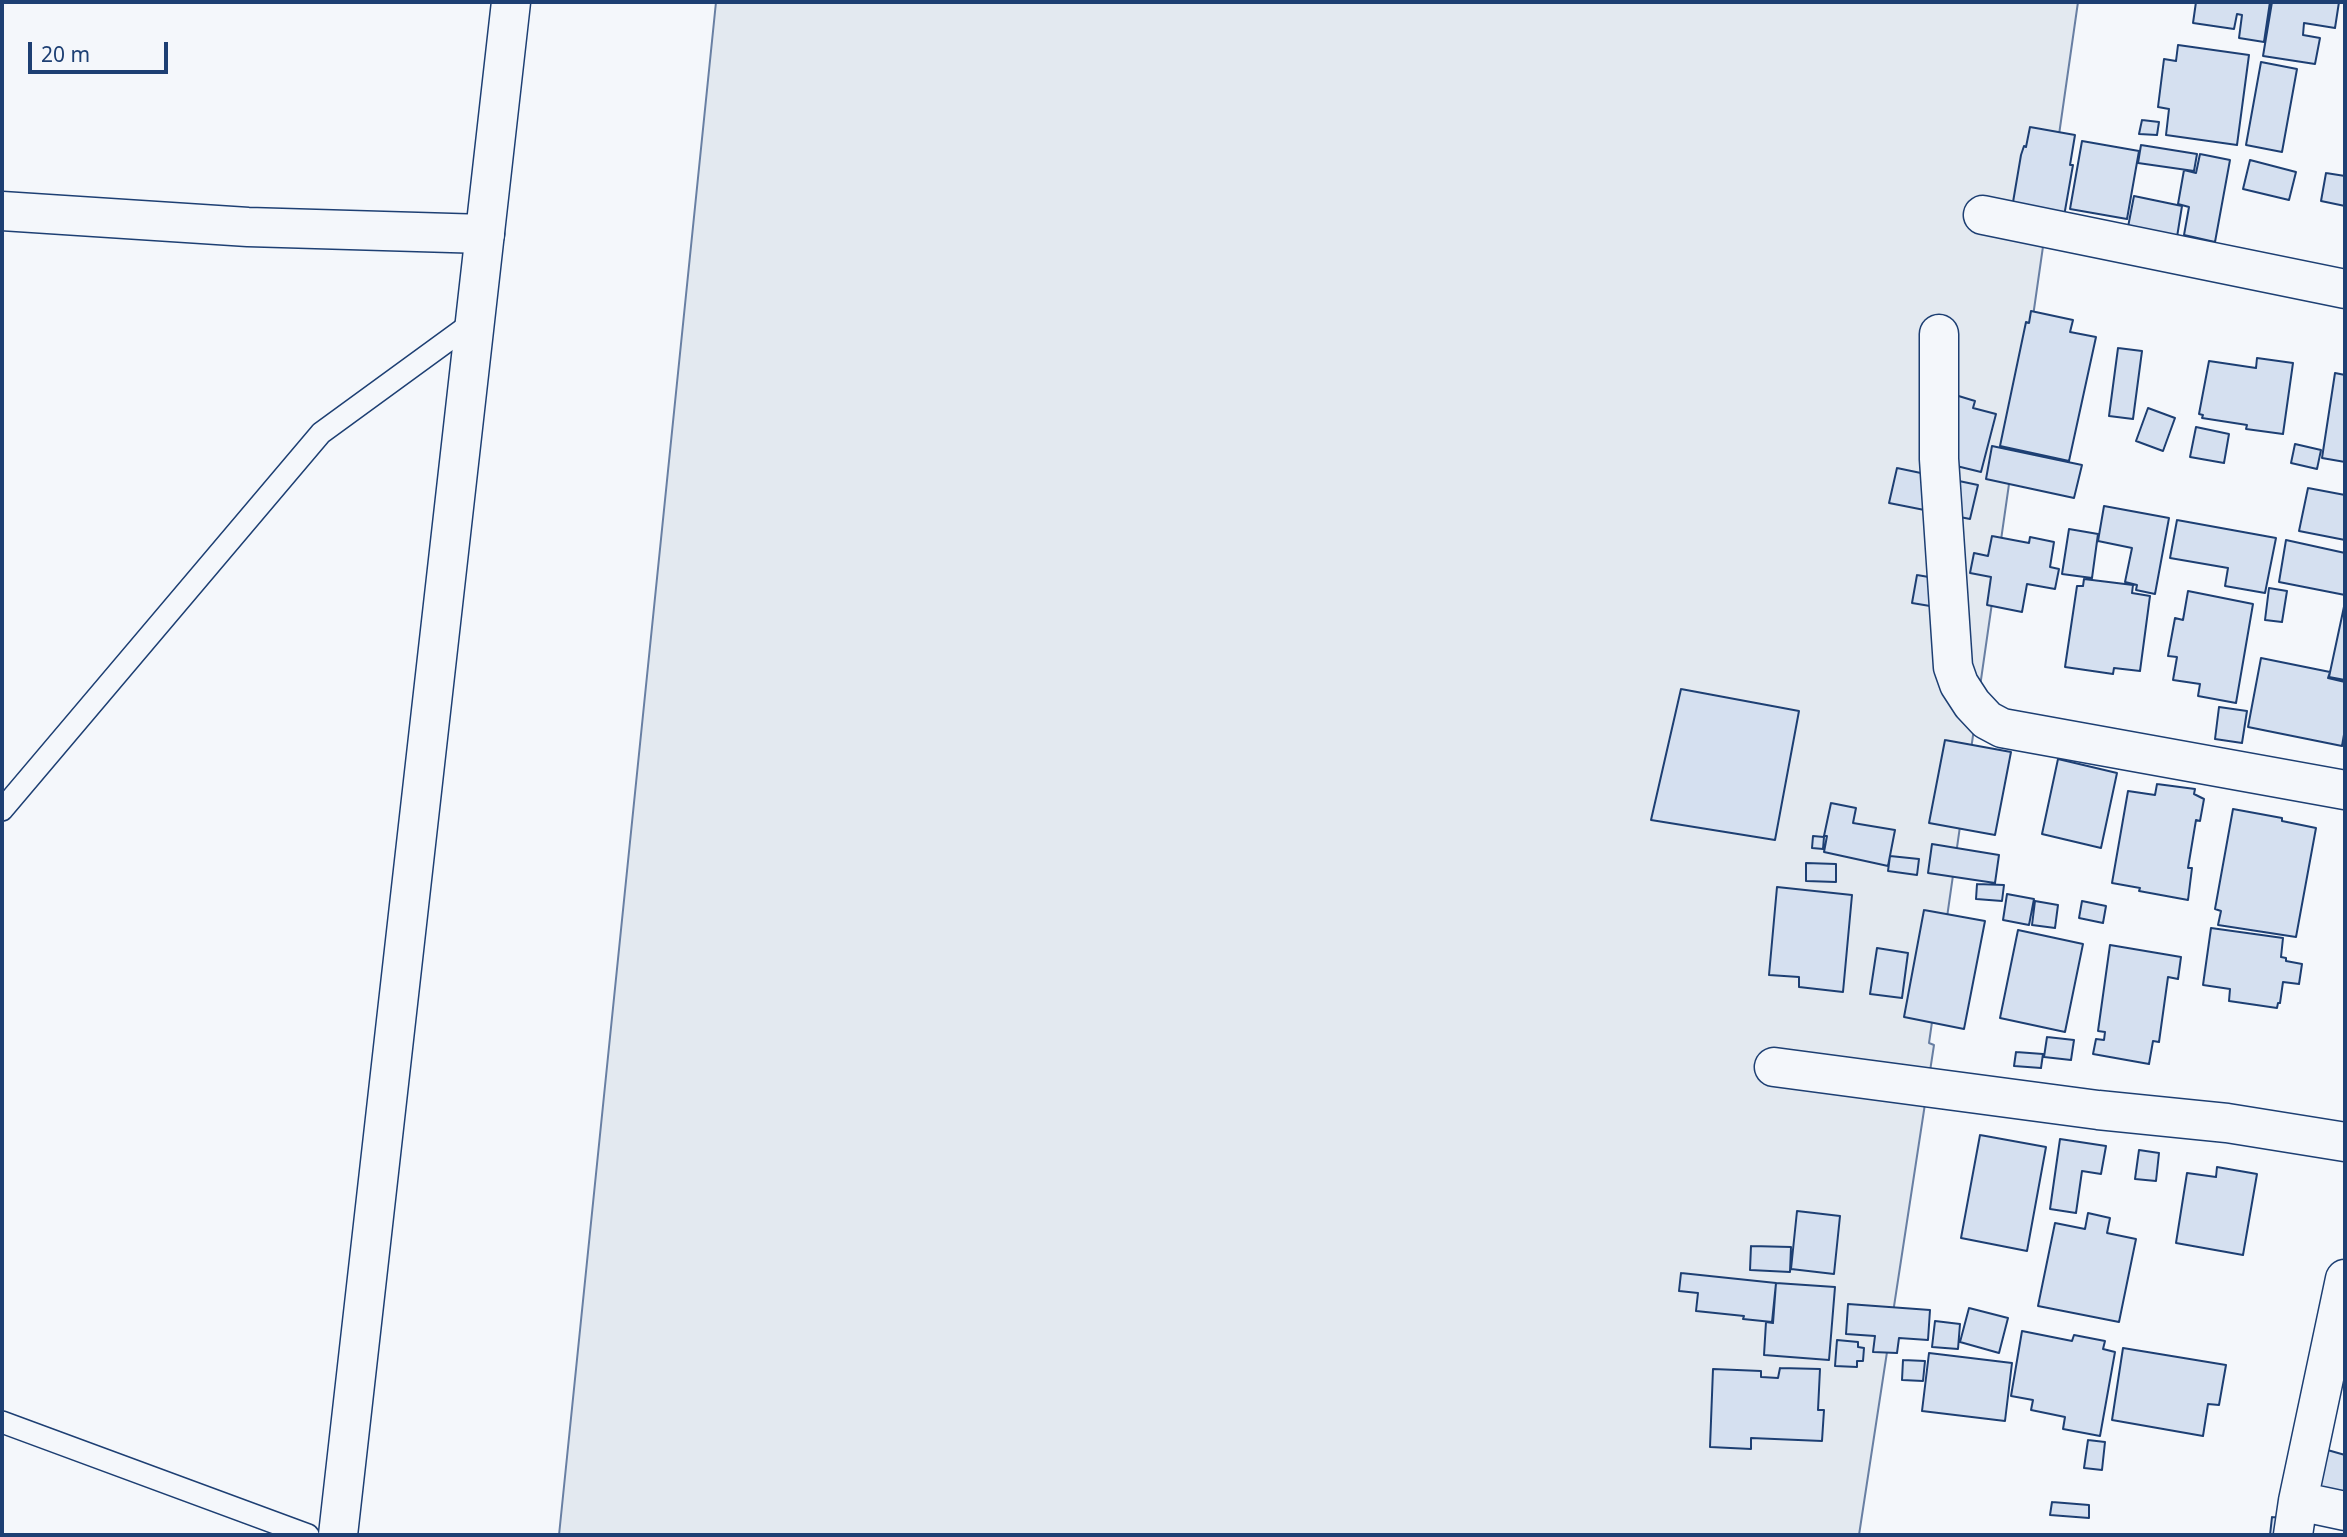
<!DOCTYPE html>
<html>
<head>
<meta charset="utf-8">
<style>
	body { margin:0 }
	#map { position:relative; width:2347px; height:1537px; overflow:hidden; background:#f4f7fb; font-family:"Noto Sans",sans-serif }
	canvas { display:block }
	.frame { position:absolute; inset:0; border:4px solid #1d3f73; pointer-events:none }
	.scale { position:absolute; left:28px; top:42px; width:140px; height:32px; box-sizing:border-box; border:4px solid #1d3f73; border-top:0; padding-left:9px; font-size:21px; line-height:24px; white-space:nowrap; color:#1d3f73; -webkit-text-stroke:5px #f4f7fb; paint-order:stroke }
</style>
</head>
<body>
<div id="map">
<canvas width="2347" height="1537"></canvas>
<div class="frame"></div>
<div class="scale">20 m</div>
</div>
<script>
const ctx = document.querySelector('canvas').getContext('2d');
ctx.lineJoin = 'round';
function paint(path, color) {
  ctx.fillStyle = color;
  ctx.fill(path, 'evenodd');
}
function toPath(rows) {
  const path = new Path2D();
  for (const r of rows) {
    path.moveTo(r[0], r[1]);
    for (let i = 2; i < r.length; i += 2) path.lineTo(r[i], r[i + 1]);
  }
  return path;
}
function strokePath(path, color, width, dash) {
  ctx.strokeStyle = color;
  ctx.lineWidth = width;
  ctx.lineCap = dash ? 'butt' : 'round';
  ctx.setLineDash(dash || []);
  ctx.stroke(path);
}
const green = toPath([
	[716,2,2078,2,1929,1043,1934,1045,1859,1535,559,1535,716,2]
]);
paint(green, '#e3e9f0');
strokePath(green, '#687fa3', 2);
const building = toPath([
	[2196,2,2270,2,2264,42,2239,38,2242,15,2237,14,2234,29,2193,23,2196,2],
	[2272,2,2339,2,2335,28,2304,23,2303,35,2320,38,2315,64,2263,56,2272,2],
	[2178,45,2249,55,2237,145,2166,135,2169,109,2158,107,2164,59,2176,61,2178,45],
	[2261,62,2297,69,2282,152,2246,145,2261,62],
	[2142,120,2159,122,2157,135,2139,134,2142,120],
	[2030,127,2075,135,2070,165,2073,165,2063,222,2011,214,2021,155,2024,146,2026,147,2030,127],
	[2082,141,2139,151,2127,219,2070,209,2082,141],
	[2141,145,2197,154,2194,171,2138,163,2141,145],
	[2200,154,2230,160,2215,242,2184,235,2189,207,2178,204,2184,170,2196,173,2200,154],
	[2250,160,2296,172,2289,200,2243,189,2250,160],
	[2326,173,2345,176,2345,206,2321,201,2326,173],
	[2134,196,2182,206,2177,237,2128,227,2134,196],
	[2031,311,2073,320,2070,332,2096,337,2069,461,2000,446,2026,322,2029,323,2031,311],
	[2118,348,2142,351,2133,419,2109,416,2118,348],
	[2257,358,2293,363,2283,434,2246,429,2247,425,2202,418,2203,415,2199,414,2209,361,2256,368,2257,358],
	[2335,373,2345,375,2345,462,2322,458,2335,373],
	[1952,394,1975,401,1973,408,1996,414,1981,472,1932,460,1952,394],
	[2148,408,2175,418,2163,451,2136,441,2148,408],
	[2196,427,2229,434,2224,463,2190,457,2196,427],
	[2295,444,2321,450,2317,469,2291,463,2295,444],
	[1992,446,2082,465,2074,498,1986,479,1992,446],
	[1897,468,1978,485,1970,519,1889,503,1897,468],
	[2308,488,2345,495,2345,540,2299,531,2308,488],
	[2104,506,2169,518,2155,594,2136,590,2137,585,2125,582,2132,548,2098,541,2104,506],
	[2177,520,2276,538,2265,593,2225,586,2228,568,2170,558,2177,520],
	[2069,529,2098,534,2092,578,2062,574,2069,529],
	[1992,536,2029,543,2030,537,2054,542,2050,567,2059,569,2055,589,2027,584,2022,612,1987,605,1991,577,1970,573,1974,553,1988,556,1992,536],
	[2286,540,2345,553,2345,595,2279,582,2286,540],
	[1917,575,1958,582,1954,610,1912,603,1917,575],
	[2084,579,2133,585,2132,593,2150,596,2140,671,2114,668,2113,674,2065,667,2077,586,2083,586,2084,579],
	[2269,588,2287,591,2282,622,2265,620,2269,588],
	[2188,591,2253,604,2236,703,2198,696,2200,684,2173,680,2177,657,2168,656,2175,618,2183,620,2188,591],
	[2345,602,2345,680,2329,677,2345,602],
	[2261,658,2330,672,2328,678,2345,682,2345,729,2342,746,2248,727,2261,658],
	[1681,689,1799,711,1775,840,1651,820,1681,689],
	[2219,707,2247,711,2242,743,2215,739,2219,707],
	[1945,740,2011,752,1995,835,1929,823,1945,740],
	[2058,759,2117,773,2101,848,2042,834,2058,759],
	[2157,784,2195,789,2194,794,2204,799,2200,821,2196,820,2188,868,2192,868,2188,900,2139,891,2140,888,2112,883,2128,791,2155,795,2157,784],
	[1831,803,1856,808,1853,823,1895,830,1888,866,1824,852,1827,836,1824,836,1831,803],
	[2233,809,2282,818,2282,821,2316,828,2296,937,2218,925,2221,911,2215,909,2233,809],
	[1813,836,1824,837,1823,849,1812,848,1813,836],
	[1932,844,1999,855,1995,883,1928,873,1932,844],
	[1890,856,1919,859,1917,875,1888,871,1890,856],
	[1806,863,1836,864,1836,882,1806,881,1806,863],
	[1977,884,2004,885,2002,901,1976,899,1977,884],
	[1777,887,1852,895,1843,992,1799,987,1799,977,1769,975,1777,887],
	[2007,894,2034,899,2029,925,2003,920,2007,894],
	[2035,901,2058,905,2055,928,2032,925,2035,901],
	[2082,901,2106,906,2103,923,2079,918,2082,901],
	[1924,910,1985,921,1964,1029,1904,1017,1924,910],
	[2211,928,2283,938,2281,957,2286,958,2286,961,2302,964,2299,984,2283,982,2280,1003,2278,1003,2277,1008,2229,1001,2230,989,2203,985,2211,928],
	[2018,930,2083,944,2065,1032,2000,1018,2018,930],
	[2110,945,2181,957,2178,979,2168,977,2159,1042,2153,1041,2149,1064,2093,1054,2096,1039,2104,1040,2105,1032,2098,1031,2110,945],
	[1877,948,1908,953,1902,998,1870,994,1877,948],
	[2047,1037,2074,1040,2071,1060,2044,1057,2047,1037],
	[2016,1052,2043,1054,2041,1068,2014,1066,2016,1052],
	[1980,1135,2046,1147,2027,1251,1961,1238,1980,1135],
	[2060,1139,2106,1146,2101,1174,2082,1171,2076,1213,2050,1209,2060,1139],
	[2139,1150,2159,1153,2156,1181,2135,1179,2139,1150],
	[2217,1167,2257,1174,2243,1255,2176,1243,2187,1173,2216,1177,2217,1167],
	[1797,1211,1840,1216,1834,1274,1791,1269,1797,1211],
	[2088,1213,2110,1218,2107,1233,2136,1239,2119,1322,2038,1306,2055,1223,2085,1229,2088,1213],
	[1751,1246,1791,1247,1790,1272,1750,1270,1751,1246],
	[1681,1273,1776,1283,1772,1322,1743,1319,1744,1316,1696,1311,1698,1293,1679,1291,1681,1273],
	[1776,1283,1835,1287,1829,1360,1764,1355,1766,1322,1773,1323,1776,1283],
	[1848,1304,1930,1310,1928,1340,1899,1338,1897,1353,1873,1352,1875,1336,1846,1334,1848,1304],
	[1969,1308,2008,1318,1999,1353,1960,1342,1969,1308],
	[1935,1321,1960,1324,1958,1349,1932,1347,1935,1321],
	[2022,1331,2072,1341,2074,1335,2105,1341,2103,1349,2115,1352,2100,1436,2063,1429,2065,1417,2031,1410,2033,1400,2011,1396,2022,1331],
	[1837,1340,1858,1342,1858,1347,1864,1348,1863,1361,1857,1361,1857,1367,1835,1366,1837,1340],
	[2123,1348,2226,1365,2219,1405,2208,1404,2203,1436,2112,1420,2123,1348],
	[1929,1353,2012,1363,2005,1421,1922,1411,1929,1353],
	[1903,1360,1925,1361,1923,1381,1902,1380,1903,1360],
	[1780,1368,1820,1369,1818,1410,1824,1410,1822,1441,1751,1438,1751,1449,1710,1447,1713,1369,1761,1371,1761,1377,1778,1378,1780,1368],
	[2088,1440,2105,1442,2102,1470,2084,1468,2088,1440],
	[2310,1445,2345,1455,2345,1499,2299,1487,2310,1445],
	[2052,1502,2089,1505,2089,1518,2050,1515,2052,1502],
	[2272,1517,2296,1518,2295,1535,2270,1535,2272,1517]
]);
paint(building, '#d5e0f0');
strokePath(building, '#1d3f73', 2);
const service = toPath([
	[2,810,321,433,476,320],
	[2,1422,308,1535]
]);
const minor = toPath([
	[2,211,248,227,485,234],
	[1983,215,2345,289],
	[1939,334,1939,459,1953,667,1959,684,1972,704,1987,720,2002,728,2345,790],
	[1774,1067,2098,1110,2227,1123,2345,1142],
	[2298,1501,2345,1511],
	[2293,1535,2298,1501,2345,1279]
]);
const trunk = toPath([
	[338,1535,511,2]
]);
strokePath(service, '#1d3f73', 24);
strokePath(minor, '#1d3f73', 41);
strokePath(trunk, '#1d3f73', 41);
strokePath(service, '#f4f7fb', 21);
strokePath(minor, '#f4f7fb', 38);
strokePath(trunk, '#f4f7fb', 38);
</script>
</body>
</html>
